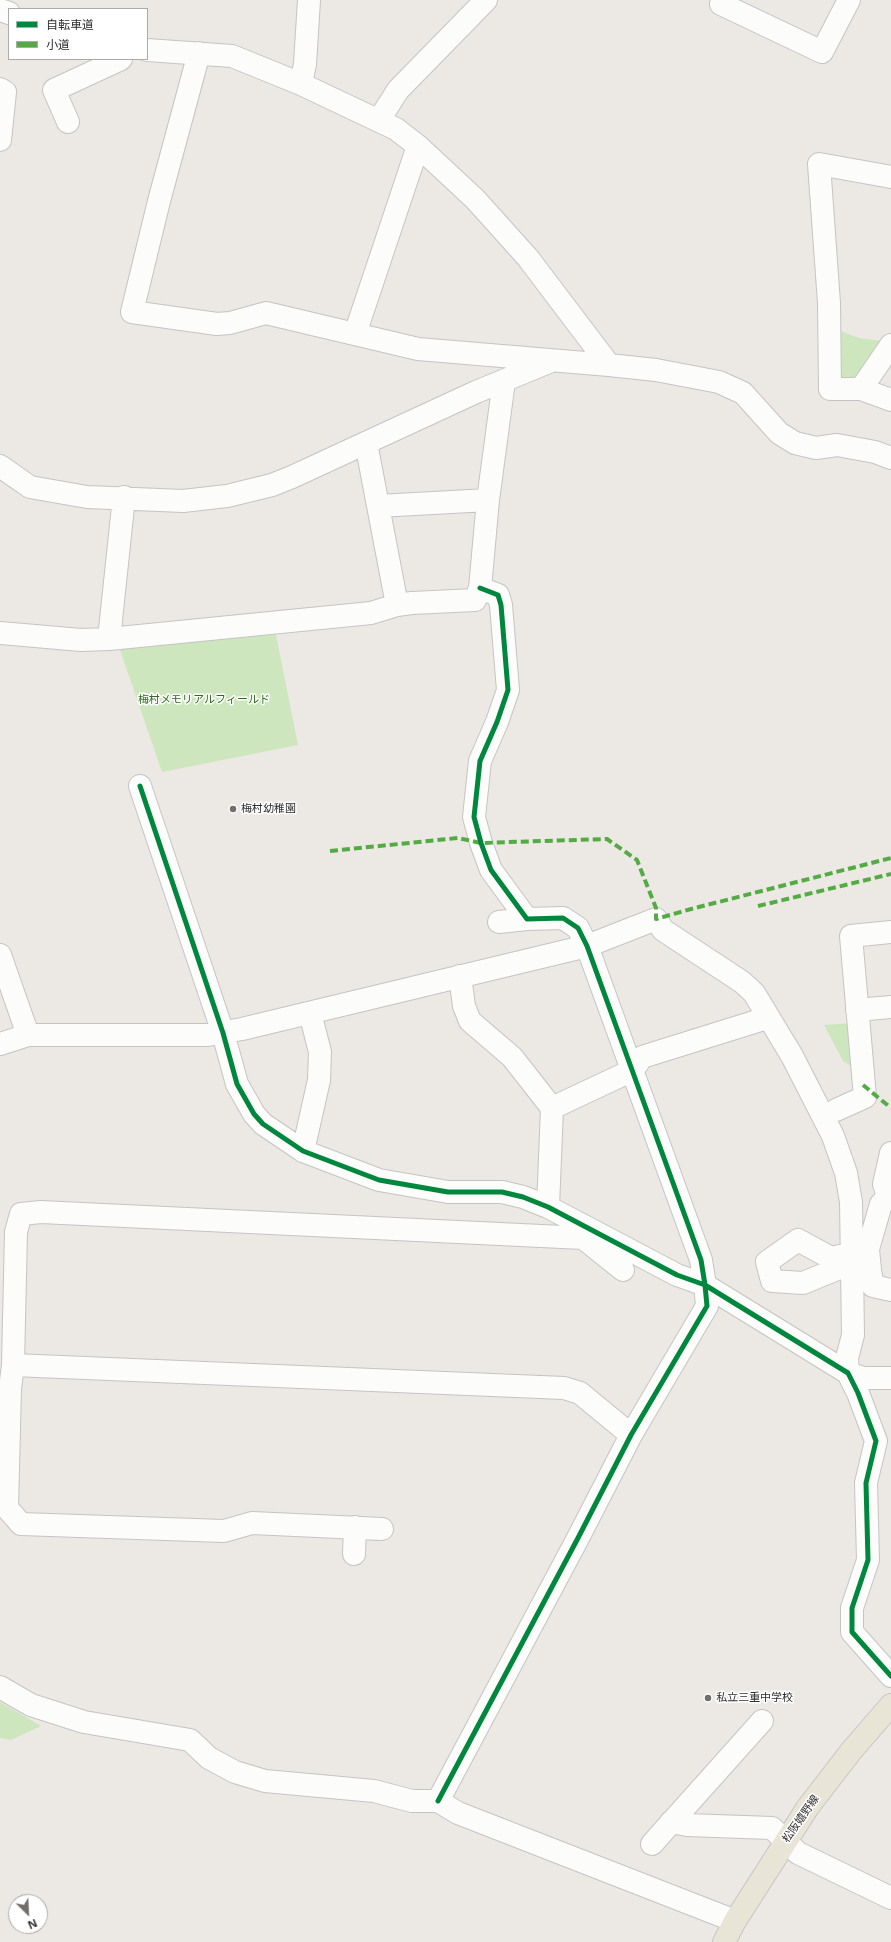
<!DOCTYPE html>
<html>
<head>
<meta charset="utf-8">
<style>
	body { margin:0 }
	#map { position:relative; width:891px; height:1942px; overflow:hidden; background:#ece8e4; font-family:"Noto Sans","Noto Sans JP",sans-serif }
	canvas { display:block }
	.legend { position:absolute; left:8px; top:8px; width:140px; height:52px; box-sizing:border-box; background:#fff; border:1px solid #ababab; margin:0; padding:5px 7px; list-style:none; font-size:12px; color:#2e2e2e }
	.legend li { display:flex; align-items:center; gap:8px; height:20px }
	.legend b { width:20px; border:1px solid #ababab }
	.north { position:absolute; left:8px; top:1894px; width:40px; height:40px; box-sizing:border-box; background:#fff; border:1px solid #ababab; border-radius:50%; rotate:156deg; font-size:11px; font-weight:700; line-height:16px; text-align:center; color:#2e2e2e }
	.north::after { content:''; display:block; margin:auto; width:14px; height:18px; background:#706f6e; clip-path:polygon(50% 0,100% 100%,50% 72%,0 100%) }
</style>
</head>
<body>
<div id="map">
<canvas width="891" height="1942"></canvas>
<ul class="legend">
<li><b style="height:5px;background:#00873e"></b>自転車道</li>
<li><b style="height:5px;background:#54ab44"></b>小道</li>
</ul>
<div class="north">N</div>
</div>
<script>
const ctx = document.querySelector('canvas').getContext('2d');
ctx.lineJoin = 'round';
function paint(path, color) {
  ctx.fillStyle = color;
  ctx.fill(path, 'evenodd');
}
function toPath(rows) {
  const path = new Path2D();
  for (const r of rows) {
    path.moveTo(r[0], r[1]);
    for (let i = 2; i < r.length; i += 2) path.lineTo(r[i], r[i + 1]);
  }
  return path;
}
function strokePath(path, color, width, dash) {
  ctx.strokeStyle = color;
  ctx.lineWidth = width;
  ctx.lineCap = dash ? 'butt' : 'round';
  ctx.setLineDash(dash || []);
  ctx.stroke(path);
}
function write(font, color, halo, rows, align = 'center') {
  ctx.font = font + ' "Noto Sans","Noto Sans JP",sans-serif';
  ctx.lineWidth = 3;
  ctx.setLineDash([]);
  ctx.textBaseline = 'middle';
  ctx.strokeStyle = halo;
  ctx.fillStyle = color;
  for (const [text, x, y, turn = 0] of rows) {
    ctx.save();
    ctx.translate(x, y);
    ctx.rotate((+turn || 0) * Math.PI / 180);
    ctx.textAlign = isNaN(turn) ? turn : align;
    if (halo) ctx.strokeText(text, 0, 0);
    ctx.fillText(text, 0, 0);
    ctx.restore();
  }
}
paint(toPath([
	[838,330,859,338,883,341,856,381,843,381,838,371],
	[275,630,298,745,162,772,119,647],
	[851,1023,856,1069,843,1061,824,1025],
	[0,1702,41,1726,11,1740,0,1738]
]), '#cee6be');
const minor = toPath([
	[723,0,721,4,822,52,849,0],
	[0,10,9,13],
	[147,50,232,56,301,84,396,129,418,146,475,199,528,258,609,365],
	[199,53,159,201,132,312,217,324,230,323,266,313,418,349,609,365,656,370,719,382,743,393,779,433,795,443,816,448,837,445,875,452,891,458],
	[301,84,305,64,309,0],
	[0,89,5,92,0,140],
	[379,120,398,90,486,0],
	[68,122,54,90,121,59],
	[891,177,819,164,829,303,830,389,861,389,891,400],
	[355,334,418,146],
	[861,389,891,345],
	[366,443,397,605],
	[0,466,30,487,87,497,183,501,227,496,272,485,292,477,476,392,549,362],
	[378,506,488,500],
	[0,633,81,640,109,639,371,613,397,605,412,603,475,600,480,588,488,500,504,381],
	[109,639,124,497],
	[140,786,223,1033,237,1084,254,1114,263,1124,303,1151,379,1180,448,1192,502,1192,523,1197,548,1207,677,1275,705,1285,848,1373,858,1393,876,1441,866,1483,868,1560,852,1608,852,1632,891,1676],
	[499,922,527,919],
	[0,955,28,1035],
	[460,976,464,1006,470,1021,512,1057,552,1108],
	[857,1010,891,1007],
	[0,1044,28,1035,208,1035,242,1029,587,946,656,919,663,930,742,982,754,993,792,1056,833,1136,846,1173,851,1202,853,1335,847,1358,848,1373,863,1378,891,1378],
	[836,1110,865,1097,851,936,891,932],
	[303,1151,319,1080,320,1052,310,1013],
	[891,1153,884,1184,888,1197,881,1204,868,1249,870,1270,873,1286,891,1290],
	[548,1207,552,1108,633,1070,642,1057,767,1018],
	[840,1256,837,1269,803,1283,772,1281,767,1262,798,1240,831,1258,840,1256,853,1254],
	[13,1365,16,1232,21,1214,41,1212,583,1238,623,1270],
	[382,1529,252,1523,224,1531,21,1524,7,1508,10,1389,13,1365,564,1388,580,1393,631,1435],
	[354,1554,355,1527],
	[0,1687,31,1705,84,1722,190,1740,209,1758,235,1772,265,1781,374,1791,412,1801,438,1801,458,1813,735,1921],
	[438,1801,578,1538,631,1435,707,1306,705,1285,701,1260,587,946,578,928,563,918,527,919,491,870,481,843,474,817,480,761,497,722,508,690,501,605,498,595,480,588],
	[671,1822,687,1825,772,1828,798,1853,891,1898],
	[652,1844,762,1721]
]);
const major = toPath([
	[724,1942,735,1921,808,1807,852,1750,891,1705]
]);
strokePath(minor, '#c5c4c5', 24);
strokePath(major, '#c6c5c4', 24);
strokePath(minor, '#fcfcfb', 22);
strokePath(major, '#e8e4d6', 22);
strokePath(toPath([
	[330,851,458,838,481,843,607,839,637,860,656,908,656,919,691,909,891,858],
	[758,906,891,874],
	[863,1085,891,1108]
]), '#54ab44', 4, [8, 4]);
strokePath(toPath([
	[140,786,223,1033,237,1084,254,1114,263,1124,303,1151,379,1180,448,1192,502,1192,523,1197,548,1207,677,1275,705,1285,848,1373,858,1393,876,1441,866,1483,868,1560,852,1608,852,1632,891,1676],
	[438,1801,578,1538,631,1435,707,1306,705,1285,701,1260,587,946,578,928,563,918,527,919,491,870,481,843,474,817,480,761,497,722,508,690,501,605,498,595,480,588]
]), '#00873e', 5);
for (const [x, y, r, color] of [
	[233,809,4,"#706f6e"],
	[708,1698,4,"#706f6e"]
]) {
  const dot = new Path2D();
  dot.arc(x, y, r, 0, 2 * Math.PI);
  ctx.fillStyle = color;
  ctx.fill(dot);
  strokePath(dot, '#fff', 1.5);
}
write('11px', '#2c6e1b', '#fff', [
	["梅村メモリアルフィールド",204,700]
]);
write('11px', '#2e2e2e', '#fff', [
	["梅村幼稚園",241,809],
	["私立三重中学校",716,1698]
], 'left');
write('11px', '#2e2e2e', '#fff', [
	["松阪嬉野線",801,1819,-55]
]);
</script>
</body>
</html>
